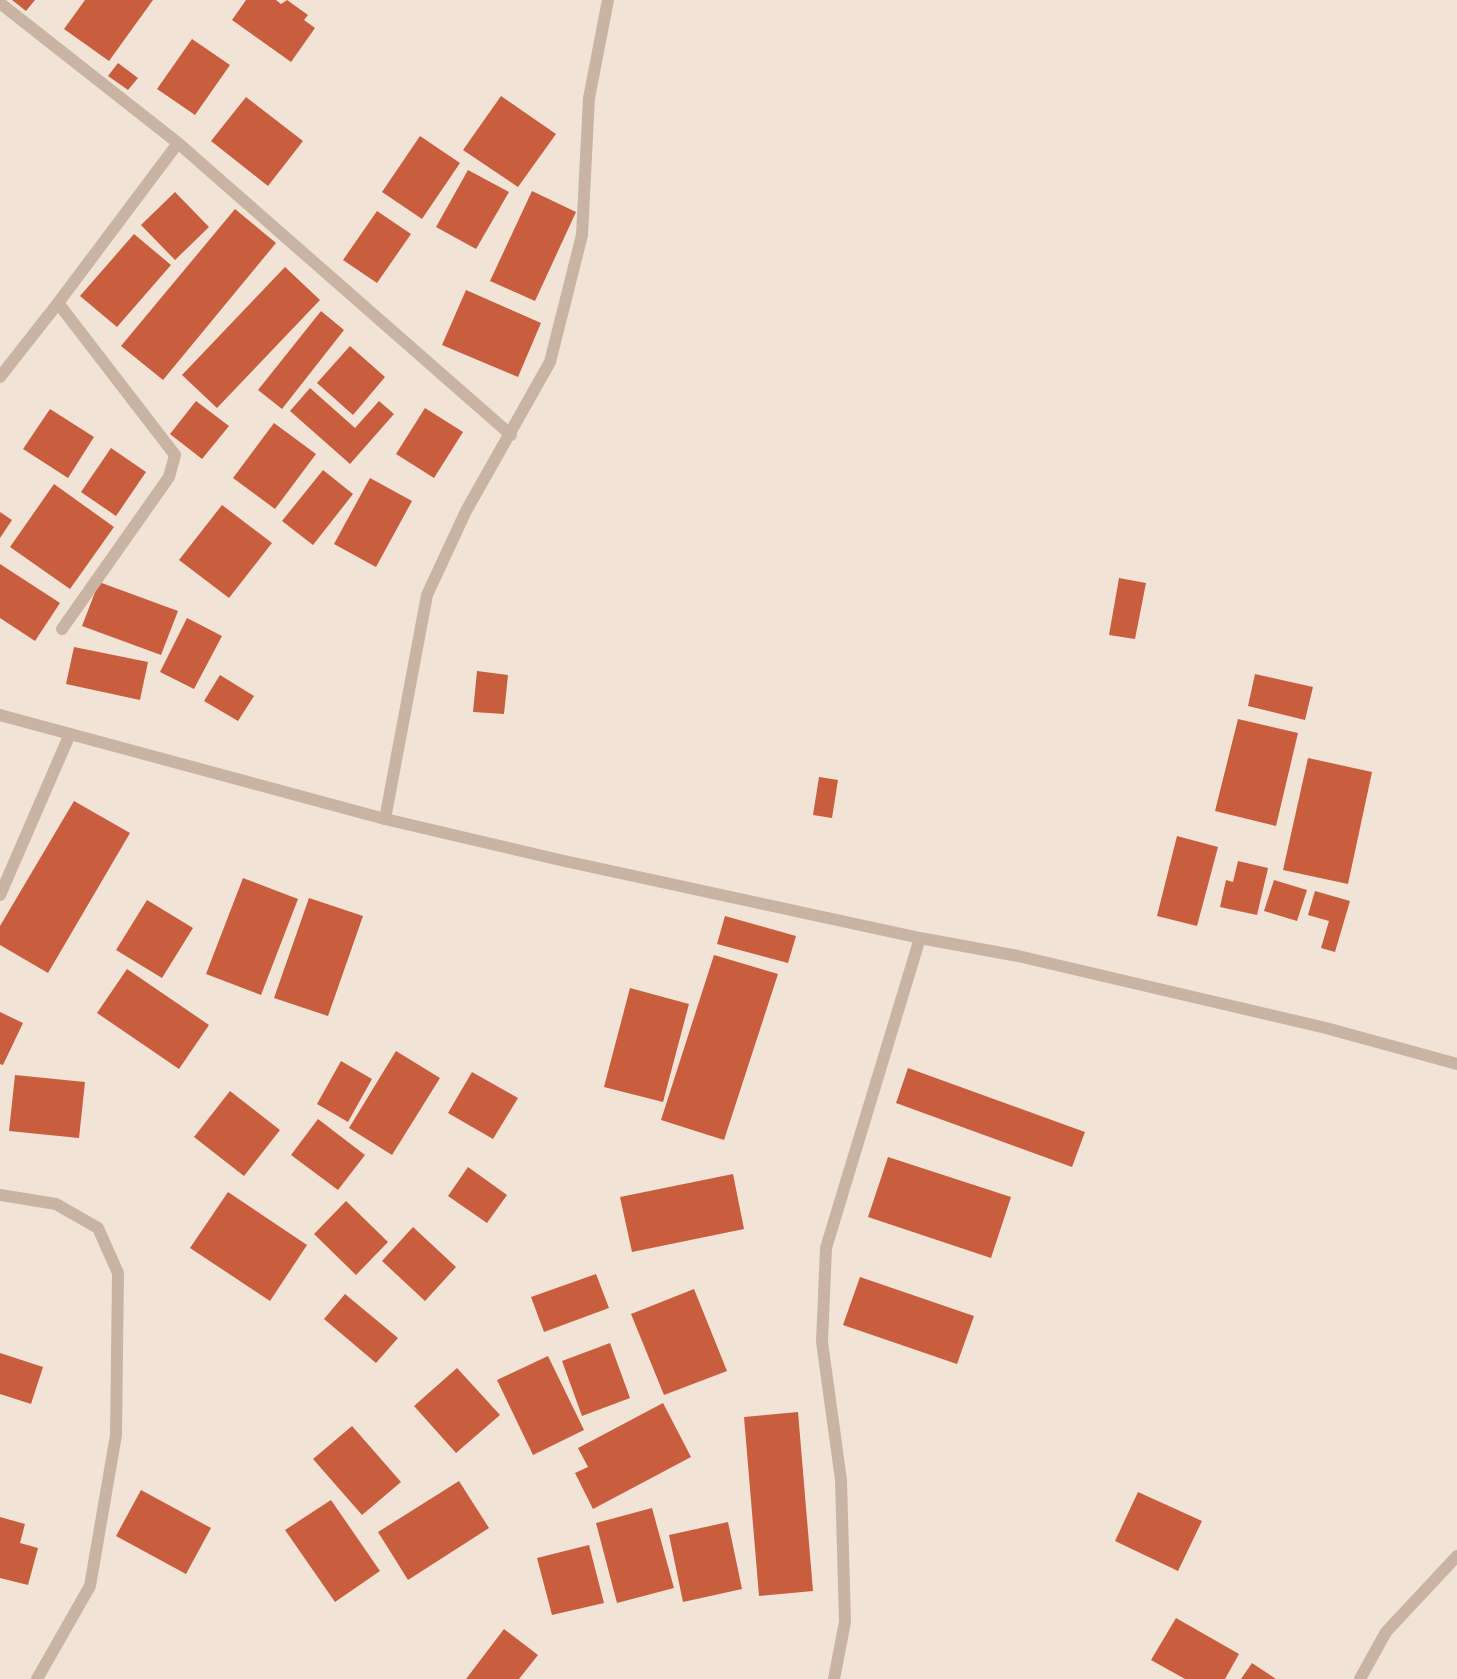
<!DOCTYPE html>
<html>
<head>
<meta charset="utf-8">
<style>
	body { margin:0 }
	canvas { display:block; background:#f1e4d7 }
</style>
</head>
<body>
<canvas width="1457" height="1679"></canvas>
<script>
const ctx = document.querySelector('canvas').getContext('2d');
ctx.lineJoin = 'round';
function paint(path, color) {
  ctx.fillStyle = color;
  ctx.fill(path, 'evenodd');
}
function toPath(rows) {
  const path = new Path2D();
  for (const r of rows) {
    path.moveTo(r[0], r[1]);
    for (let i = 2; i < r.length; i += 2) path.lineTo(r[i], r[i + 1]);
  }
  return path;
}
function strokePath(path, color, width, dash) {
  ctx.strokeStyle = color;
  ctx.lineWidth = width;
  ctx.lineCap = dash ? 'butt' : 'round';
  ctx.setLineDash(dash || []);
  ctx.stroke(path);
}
paint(toPath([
	[12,0,35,0,26,11],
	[85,0,153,0,109,61,64,29],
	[246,0,276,0,281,4,287,0,308,15,304,20,315,28,291,62,232,20],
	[192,39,230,65,195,115,157,89],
	[118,63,138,78,128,90,108,76],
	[501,96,556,134,518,187,463,150],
	[246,97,303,141,268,186,211,141],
	[420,136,460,163,422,219,382,192],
	[468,170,509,192,476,249,436,227],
	[532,191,576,212,535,301,490,281],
	[175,192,209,227,175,260,141,225],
	[235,209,276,243,163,380,121,346],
	[377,211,411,234,377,283,343,260],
	[134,234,171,265,117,327,80,296],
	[285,267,320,300,217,408,182,375],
	[466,290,541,323,518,377,442,345],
	[321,311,344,330,282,409,258,390],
	[350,346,385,377,353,415,317,383],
	[310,388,355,428,379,401,394,414,350,464,290,411],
	[196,401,229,426,202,459,170,434],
	[425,408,463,432,434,478,396,454],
	[50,409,94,437,68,478,23,449],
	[274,423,316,454,275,509,233,478],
	[111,448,146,472,116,516,81,492],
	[323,470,353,494,313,545,282,521],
	[370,478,412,501,376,567,334,544],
	[54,484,114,527,70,589,10,547],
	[222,505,272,543,229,598,179,560],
	[0,512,12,520,0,538],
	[0,564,60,603,35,641,0,618],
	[1119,578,1146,583,1135,639,1109,635],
	[99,582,178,611,161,655,82,626],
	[187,618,222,636,194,689,160,672],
	[74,647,148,662,140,700,66,684],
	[477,671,508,675,504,714,473,712],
	[1255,674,1313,687,1305,720,1248,706],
	[220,675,254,696,238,721,204,701],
	[1238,719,1298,733,1276,826,1215,811],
	[1308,758,1372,772,1348,884,1283,870],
	[819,777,838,780,832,818,813,815],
	[74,801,130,833,48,973,0,945,0,926],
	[1177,836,1218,847,1197,926,1157,916],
	[1238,861,1268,868,1257,915,1220,907,1226,880,1233,882],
	[243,878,298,899,261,995,206,974],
	[1274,880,1307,890,1297,921,1264,911],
	[1315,891,1350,901,1335,952,1321,948,1329,921,1308,915],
	[309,898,363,916,328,1016,274,998],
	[147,900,193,928,162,978,116,950],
	[725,916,796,936,788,963,717,944],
	[714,955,778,974,724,1140,661,1120],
	[127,969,209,1025,179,1069,97,1013],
	[630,988,689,1004,663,1102,604,1087],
	[0,1012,23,1023,3,1065,0,1064],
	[396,1051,440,1078,392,1155,349,1128],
	[341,1061,372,1079,348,1122,317,1104],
	[908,1068,1085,1132,1072,1167,896,1103],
	[472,1072,518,1098,493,1139,448,1113],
	[15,1075,85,1082,79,1138,9,1131],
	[230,1091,280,1130,244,1176,194,1137],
	[318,1119,365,1155,338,1190,291,1155],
	[888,1157,1011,1197,991,1258,868,1217],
	[468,1167,507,1195,487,1223,448,1196],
	[733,1174,744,1229,632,1252,620,1197],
	[228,1192,307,1245,270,1301,190,1248],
	[346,1201,388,1242,356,1275,314,1234],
	[413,1227,456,1267,425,1301,382,1261],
	[596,1274,609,1308,544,1332,531,1297],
	[860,1277,974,1316,957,1364,843,1325],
	[694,1289,727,1371,664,1395,631,1314],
	[345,1294,398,1338,376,1363,324,1319],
	[610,1343,630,1398,582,1416,562,1361],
	[0,1353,43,1367,31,1404,0,1394],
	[548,1356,584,1430,533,1455,497,1380],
	[457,1368,500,1415,456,1453,414,1406],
	[663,1403,691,1457,593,1509,575,1473,588,1467,578,1448],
	[798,1412,813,1591,759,1596,744,1417],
	[352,1426,401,1482,362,1515,313,1459],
	[459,1481,489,1528,408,1580,378,1532],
	[141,1490,211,1528,186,1574,116,1536],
	[1138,1492,1202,1521,1178,1571,1115,1541],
	[331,1500,380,1571,335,1602,285,1530],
	[652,1508,674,1588,617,1603,596,1523],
	[0,1517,25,1524,20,1543,38,1548,28,1585,0,1578],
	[728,1522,742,1589,683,1602,669,1535],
	[589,1545,604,1603,552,1615,537,1558],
	[1176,1618,1239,1654,1225,1679,1185,1679,1151,1660],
	[504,1629,538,1655,519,1679,466,1679],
	[1252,1663,1276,1679,1241,1679]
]), '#c85e3e');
strokePath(toPath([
	[0,3,178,143,511,435],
	[58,303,175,455,169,477,62,629],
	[0,377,58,303,178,143],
	[385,819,427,595,466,511,550,362,582,235,589,98,608,0],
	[0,895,70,734],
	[0,1195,56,1204,98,1228,118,1273,116,1435,90,1586,37,1679],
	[834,1679,845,1622,841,1480,822,1342,826,1248,920,938],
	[1360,1679,1386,1632,1457,1556]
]), '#c9b4a3', 12);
strokePath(toPath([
	[0,715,385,819,560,860,920,938,1018,956,1326,1028,1457,1064]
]), '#c9b4a3', 12);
</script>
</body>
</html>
